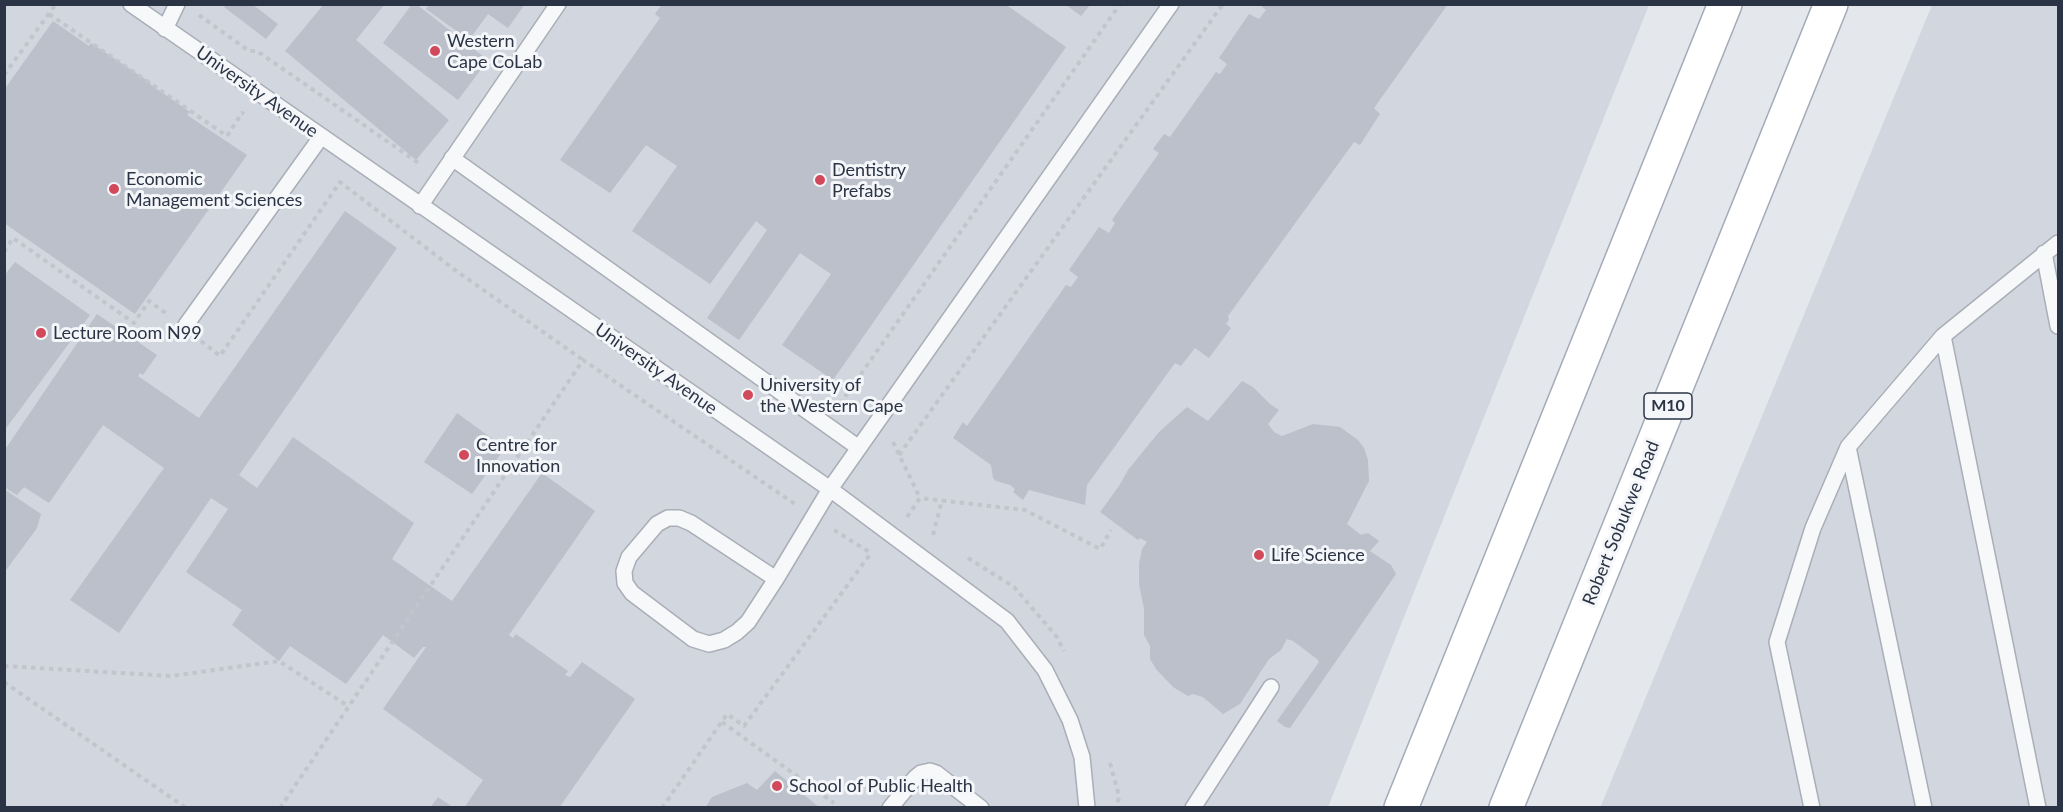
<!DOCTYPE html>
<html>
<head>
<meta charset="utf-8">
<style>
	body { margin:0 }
	#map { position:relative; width:2063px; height:812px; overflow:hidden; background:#e4e7ec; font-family:Lato,sans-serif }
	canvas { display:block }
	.frame { position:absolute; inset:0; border:6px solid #2b3445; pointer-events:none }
</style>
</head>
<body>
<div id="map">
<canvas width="2063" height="812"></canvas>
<div class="frame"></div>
</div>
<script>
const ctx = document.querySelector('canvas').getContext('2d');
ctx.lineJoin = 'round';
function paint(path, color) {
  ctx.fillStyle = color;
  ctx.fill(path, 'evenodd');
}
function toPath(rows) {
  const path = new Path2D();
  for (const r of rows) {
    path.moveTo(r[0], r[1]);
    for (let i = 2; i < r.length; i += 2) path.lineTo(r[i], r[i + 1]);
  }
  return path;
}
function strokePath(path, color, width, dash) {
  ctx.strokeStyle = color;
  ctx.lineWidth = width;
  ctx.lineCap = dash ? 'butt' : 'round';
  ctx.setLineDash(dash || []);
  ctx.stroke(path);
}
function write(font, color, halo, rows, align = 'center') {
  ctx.font = font + ' Lato,sans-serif';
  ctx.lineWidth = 6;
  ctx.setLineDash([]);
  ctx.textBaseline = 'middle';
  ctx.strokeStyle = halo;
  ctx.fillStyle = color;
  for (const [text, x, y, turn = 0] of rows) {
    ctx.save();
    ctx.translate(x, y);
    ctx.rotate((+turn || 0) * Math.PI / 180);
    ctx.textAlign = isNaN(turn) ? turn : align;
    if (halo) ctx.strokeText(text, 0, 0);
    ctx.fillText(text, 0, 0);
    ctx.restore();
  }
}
paint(toPath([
	[5,5,1649,5,1328,807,5,808],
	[1932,5,2058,5,2058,807,1600,808]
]), '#d2d6de');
paint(toPath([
	[227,4,252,4,278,24,266,39,224,7],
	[324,4,385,4,356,40,449,120,416,160,285,51],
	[412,4,416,4,488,60,458,100,383,43],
	[429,4,525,4,508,28,488,14,469,40,426,9],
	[662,4,1005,4,1066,47,833,380,782,345,831,274,800,253,739,340,707,318,767,230,756,221,710,284,632,231,677,166,646,145,610,193,560,160,660,18,655,14],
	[1263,4,1448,4,1374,108,1380,114,1360,145,1354,142,1228,316,1229,320,1226,324,1231,328,1209,358,1195,348,1181,366,1175,363,1087,485,1085,505,1029,490,1023,500,1013,492,1015,489,1010,485,996,481,993,478,991,465,953,438,963,422,967,426,1066,285,1071,287,1078,277,1069,270,1099,227,1109,233,1115,223,1112,220,1159,153,1153,149,1164,134,1170,137,1216,72,1220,74,1227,64,1219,58,1249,14,1259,19,1266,10,1261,6],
	[1066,5,1090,5,1081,16],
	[53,21,89,46,91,43,151,83,150,84,190,112,187,115,247,155,135,314,4,223,4,90],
	[345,211,397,248,239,475,257,488,293,437,414,523,392,559,452,601,542,473,595,511,509,635,513,638,516,634,568,671,565,675,570,677,582,662,635,699,559,808,464,808,483,780,383,709,426,647,423,647,414,658,383,635,346,684,290,646,279,661,232,625,242,610,186,572,228,509,211,498,119,633,70,600,164,468,103,425,49,503,24,487,17,495,4,487,4,451,97,314,157,355,143,375,140,373,138,376,199,418],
	[15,262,90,315,4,431,4,276],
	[1242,381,1253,387,1270,404,1279,410,1268,424,1274,432,1282,436,1313,424,1340,427,1358,440,1364,448,1368,460,1369,481,1347,524,1361,535,1368,533,1379,541,1370,551,1391,565,1396,574,1290,728,1285,727,1277,721,1319,662,1317,659,1293,641,1287,639,1281,650,1269,659,1240,704,1223,714,1203,697,1193,694,1188,696,1173,687,1156,669,1150,659,1150,646,1144,635,1144,609,1139,584,1139,564,1142,549,1147,542,1140,538,1138,540,1100,512,1119,486,1128,470,1145,449,1159,432,1187,407,1208,421],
	[457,413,505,448,472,494,424,462],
	[4,489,41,514,37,528,4,573],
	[775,771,820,808,705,808,712,797,747,783,757,790],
	[438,797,454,808,430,808]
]), '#bbc0ca');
const lane = toPath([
	[131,4,830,489,1007,621,1045,670,1070,720,1082,757,1087,808],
	[165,29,177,4],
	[452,158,859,448],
	[420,206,558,4],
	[2044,253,2058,326],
	[186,325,321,137],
	[1943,336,2038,808],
	[1848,447,1924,808],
	[776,579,691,523,679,518,668,518,657,524,629,557,624,571,625,583,632,593,693,639,709,644,724,640,737,632,748,622,776,579,830,489,1171,4],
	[890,808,915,778,921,773,930,771,936,773,981,808],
	[1193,808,1271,687],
	[1812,808,1777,642,1813,528,1848,447,1943,336,2058,243]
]);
const primary = toPath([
	[1401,808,1725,4],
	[1506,808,1831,4]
]);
strokePath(lane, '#a9aeb7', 18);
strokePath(primary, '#a3abb8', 36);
strokePath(toPath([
	[49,14,227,136,242,113,244,114],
	[199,15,249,51,257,51,420,164],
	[4,75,56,4],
	[4,252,13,238,134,323,149,301,167,314],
	[201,341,220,356,340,182,455,270,583,360],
	[842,401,855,411],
	[840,404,1120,4],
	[893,442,920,498],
	[899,455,1223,4],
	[907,517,920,498,1025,510,1100,549,1111,530],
	[834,530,871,553],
	[933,535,942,500],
	[968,558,1014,587,1057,637,1064,651],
	[4,666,171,676,279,661,348,706],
	[4,682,186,808],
	[722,722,834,803],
	[1110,763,1119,796,1117,808],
	[280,808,583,360,795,504],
	[662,808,727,714,744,726,871,553]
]), '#c2c5cb', 4, [4.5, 4.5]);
strokePath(lane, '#f7f8fa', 15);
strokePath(primary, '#fff', 33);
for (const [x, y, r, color] of [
	[435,51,6,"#d1495b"],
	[820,180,6,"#d1495b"],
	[114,189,6,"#d1495b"],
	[41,333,6,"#d1495b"],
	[748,395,6,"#d1495b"],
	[464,455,6,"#d1495b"],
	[1259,555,6,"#d1495b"],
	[777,786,6,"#d1495b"]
]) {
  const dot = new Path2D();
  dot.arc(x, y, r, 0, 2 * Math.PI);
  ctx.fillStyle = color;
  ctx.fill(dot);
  strokePath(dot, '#f4f6f9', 2);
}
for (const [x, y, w] of [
	[1668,406,48]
]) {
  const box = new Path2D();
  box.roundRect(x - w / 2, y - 13, w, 26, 4.5);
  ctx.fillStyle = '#f4f6f9';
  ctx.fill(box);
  strokePath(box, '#2b3445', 1.5);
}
write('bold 16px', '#2b3445', null, [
	["M10",1668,406]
]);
write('18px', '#2b3445', '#f4f6f9', [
	["Western",447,41],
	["Cape CoLab",447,62],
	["Dentistry",832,170],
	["Prefabs",832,191],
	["Economic",126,179],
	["Management Sciences",126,200],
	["Lecture Room N99",53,333],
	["University of",760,385],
	["the Western Cape",760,406],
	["Centre for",476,445],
	["Innovation",476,466],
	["Life Science",1271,555],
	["School of Public Health",789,786]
], 'left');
write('18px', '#2b3445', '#f4f6f9', [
	["University Avenue",257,92,35],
	["University Avenue",656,369,35],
	["Robert Sobukwe Road",1621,523,-68]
]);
</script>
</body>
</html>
